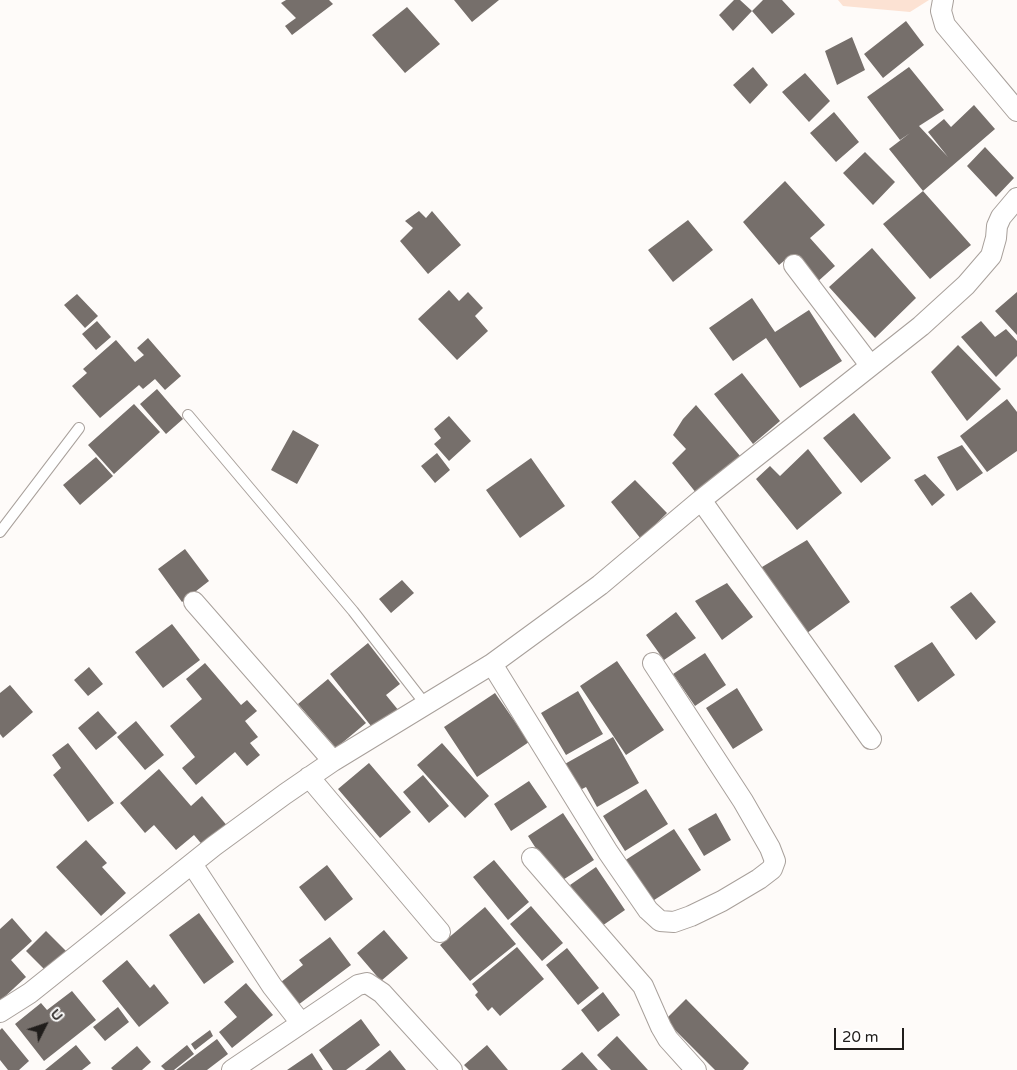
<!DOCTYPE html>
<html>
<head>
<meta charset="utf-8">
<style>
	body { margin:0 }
	#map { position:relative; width:1017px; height:1070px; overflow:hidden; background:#fefbf9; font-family:"Varela Round",sans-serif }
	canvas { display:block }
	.north { position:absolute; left:20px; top:1000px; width:50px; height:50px; -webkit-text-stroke:4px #fff; paint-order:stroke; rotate:49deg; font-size:14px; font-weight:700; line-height:20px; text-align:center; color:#201d1b }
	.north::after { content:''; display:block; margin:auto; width:18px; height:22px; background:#201d1b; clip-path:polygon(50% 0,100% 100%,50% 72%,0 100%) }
	.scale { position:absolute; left:834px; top:1028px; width:70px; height:22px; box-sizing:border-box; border:2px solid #201d1b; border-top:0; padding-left:6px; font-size:15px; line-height:18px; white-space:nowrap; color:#201d1b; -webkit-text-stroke:4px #fff; paint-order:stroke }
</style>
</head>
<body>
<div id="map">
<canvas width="1017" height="1070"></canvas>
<div class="north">U</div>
<div class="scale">20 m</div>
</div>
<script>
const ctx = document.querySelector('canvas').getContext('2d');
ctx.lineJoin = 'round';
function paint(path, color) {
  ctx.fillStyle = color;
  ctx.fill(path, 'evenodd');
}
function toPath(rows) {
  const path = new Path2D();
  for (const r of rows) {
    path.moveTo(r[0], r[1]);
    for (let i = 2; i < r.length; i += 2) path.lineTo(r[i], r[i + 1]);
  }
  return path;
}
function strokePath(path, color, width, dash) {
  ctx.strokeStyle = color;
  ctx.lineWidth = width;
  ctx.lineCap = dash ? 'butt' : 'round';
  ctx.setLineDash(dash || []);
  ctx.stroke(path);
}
paint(toPath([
	[838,0,929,0,910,12,843,6]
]), '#fce2d3');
paint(toPath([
	[286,0,329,0,333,4,292,35,285,26,296,18,281,3],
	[454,0,499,0,472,22],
	[734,0,740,0,752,11,763,0,782,0,795,14,772,34,752,11,733,31,719,15],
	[407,7,440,44,405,73,372,35],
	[906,21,924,45,883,78,864,54],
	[852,37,865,70,837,85,825,51],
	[753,67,768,85,750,104,733,85],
	[909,67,944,110,919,126,948,157,928,132,944,119,951,127,974,105,995,129,923,191,889,149,910,133,900,140,867,97],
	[805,73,830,101,809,122,782,92],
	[834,112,859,142,836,162,810,133],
	[985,147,1014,178,996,197,967,166],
	[865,152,895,182,873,205,843,173],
	[785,181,825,225,810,238,835,266,815,284,791,255,779,265,743,222],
	[923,191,971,245,930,279,883,224],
	[419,211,426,218,432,211,461,245,428,274,400,241,413,228,405,221],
	[688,220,713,250,673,282,648,250],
	[872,248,916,298,875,338,829,287],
	[449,290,459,301,468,292,483,308,475,316,488,331,457,360,418,319],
	[1017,292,1017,335,995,311],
	[77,294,98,316,85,328,64,305],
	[752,298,775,332,809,310,842,361,800,388,766,338,733,361,709,328],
	[97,321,111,337,96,350,82,334],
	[981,321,995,337,1006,329,1017,341,1017,356,996,377,961,337],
	[148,338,181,376,165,390,155,379,143,389,139,385,100,418,72,386,87,373,83,369,116,340,135,362,144,355,137,348],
	[958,345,1001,389,967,421,931,372],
	[742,373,780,421,753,444,714,394],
	[157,389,183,419,166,434,140,404],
	[1007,399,1017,412,1017,451,987,472,960,436],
	[134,404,160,432,114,474,88,445],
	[696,405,741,457,697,494,672,463,686,449,673,435,683,419],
	[854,413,891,458,861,483,823,438],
	[449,416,471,441,449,461,434,444,441,438,434,429],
	[293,430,319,445,297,484,271,470],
	[962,445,983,473,957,491,937,457],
	[808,449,842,493,797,530,756,479,770,466,780,476],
	[437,453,450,470,435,483,421,466],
	[96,457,113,476,80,505,63,485],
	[531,458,565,506,520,538,486,490],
	[925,474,945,495,932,506,914,480],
	[635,480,667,513,641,539,611,502],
	[807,540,850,602,803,636,757,570],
	[185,549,209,581,182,602,158,569],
	[402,580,414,593,391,613,379,599],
	[727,583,753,617,722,640,695,601],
	[971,592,996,622,976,640,950,607],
	[676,612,696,638,664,660,646,635],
	[172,624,200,660,163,688,135,652],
	[932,642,955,675,918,702,894,666],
	[368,643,400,684,386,695,399,711,375,731,330,674],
	[705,653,726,685,695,706,673,674],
	[617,661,664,730,626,755,580,686],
	[205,663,241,705,247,700,257,711,245,721,258,737,250,743,260,755,247,766,235,752,196,785,182,768,195,757,170,726,202,699,186,679],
	[89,667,103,684,88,696,74,680],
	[328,679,366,723,336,748,298,704],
	[10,685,33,712,3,738,0,734,0,693],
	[737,688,763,730,733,749,706,708],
	[578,691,603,734,566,755,541,713],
	[495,693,529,742,477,777,444,727],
	[98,711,117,733,96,750,78,728],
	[136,721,164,755,145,770,117,737],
	[613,737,639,783,597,807,586,787,578,791,563,765],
	[68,743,114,803,88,822,53,775,61,768,52,755],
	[442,743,489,796,465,818,417,765],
	[369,763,411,812,380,838,338,789],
	[159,769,191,806,202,796,229,828,205,848,194,835,176,850,154,825,145,833,120,803],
	[423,775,449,806,429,823,403,792],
	[529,781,547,807,511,831,494,804],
	[646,789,668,824,625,851,603,816],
	[563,813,594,860,558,883,528,836],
	[716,813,731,840,704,856,688,829],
	[674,829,701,870,651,902,624,861],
	[86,840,107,863,102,867,126,893,101,916,56,867],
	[494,860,529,902,508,920,473,877],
	[327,865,353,899,325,921,299,887],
	[596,867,625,910,599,928,570,885],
	[531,906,563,943,542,961,510,924],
	[485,907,516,944,470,981,440,945],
	[199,913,234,962,204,984,169,935],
	[12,918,32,941,11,960,26,977,0,1001,0,929],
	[384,930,408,958,381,981,357,953],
	[46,931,66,951,46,971,26,951],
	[330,937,351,965,298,1005,281,982,303,965,299,960],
	[517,947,544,979,500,1016,492,1007,488,1011,475,995,478,992,472,984],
	[567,948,599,988,578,1005,546,965],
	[127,960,150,988,154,984,169,1003,139,1027,102,981],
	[246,983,273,1015,232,1048,219,1032,237,1017,224,1002],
	[72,991,96,1020,44,1061,15,1024,41,1003,47,1010],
	[603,992,620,1015,598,1032,581,1010],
	[686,999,749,1063,743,1070,715,1070,665,1020],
	[118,1007,129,1022,105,1041,93,1027],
	[361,1019,380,1045,346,1070,333,1070,319,1050],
	[2,1028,29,1061,19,1070,8,1070,0,1060,0,1030],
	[210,1030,213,1036,195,1050,191,1044],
	[617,1036,648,1070,611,1070,597,1055],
	[217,1039,228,1054,207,1070,176,1070],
	[76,1045,91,1063,82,1070,45,1070],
	[187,1045,194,1054,174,1070,165,1070,161,1066],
	[487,1045,508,1070,469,1070,464,1065],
	[137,1046,151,1062,142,1070,113,1070,111,1068],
	[390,1050,406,1070,365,1070],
	[582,1052,598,1070,561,1070],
	[312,1053,323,1070,287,1070]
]), '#766f6b');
const lane = toPath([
	[188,415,353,611,426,705],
	[0,532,79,428]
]);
const street = toPath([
	[943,0,941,11,945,25,1017,111],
	[794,265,870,365],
	[701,500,871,739],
	[194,602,333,761],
	[492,664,608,852,648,910,660,921,674,922,691,916,722,901,759,879,772,869,775,861,770,848,743,801,653,663],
	[309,777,440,932],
	[532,858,643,986,661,1027,668,1039,696,1070],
	[192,864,272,986,301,1023],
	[0,1012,30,993,214,846,285,794,333,761,492,664,600,585,701,500,921,326,966,285,991,256,996,238,997,226,1001,217,1017,198],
	[232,1070,358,985,367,983,382,993,452,1070]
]);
strokePath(lane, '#a8a09b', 12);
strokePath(street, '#a8a09b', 22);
strokePath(lane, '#fff', 10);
strokePath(street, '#fff', 20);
</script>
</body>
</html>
